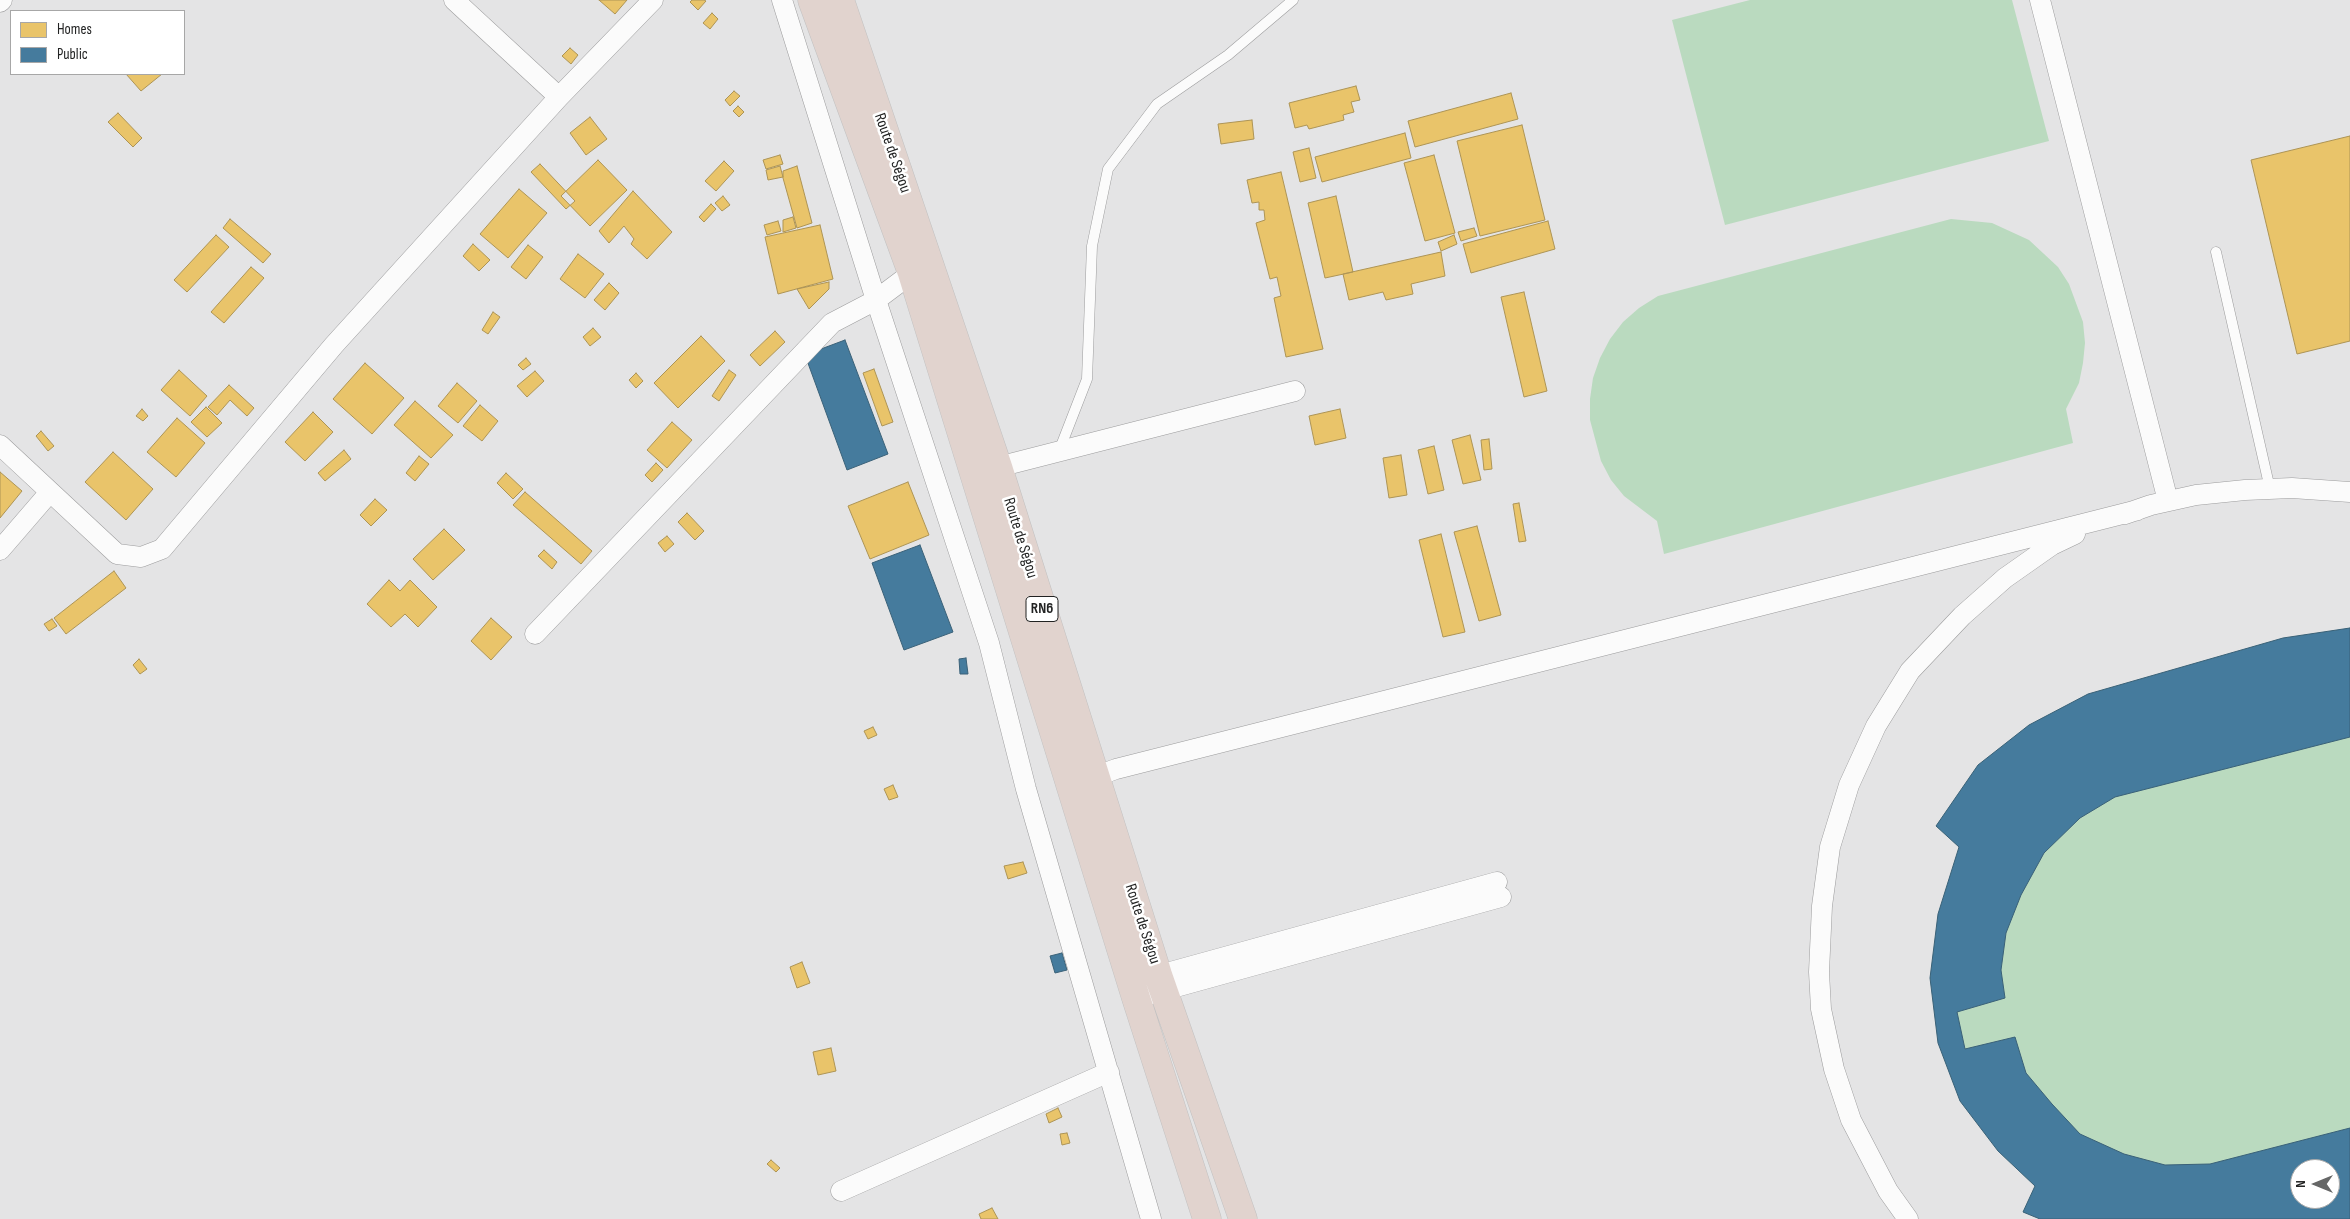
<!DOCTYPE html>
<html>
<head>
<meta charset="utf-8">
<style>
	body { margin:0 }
	#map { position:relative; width:2350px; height:1219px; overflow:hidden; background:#e4e4e5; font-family:"Sofia Sans Condensed",sans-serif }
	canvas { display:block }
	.legend { position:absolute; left:10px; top:10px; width:175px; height:65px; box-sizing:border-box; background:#fff; border:1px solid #a7a7a7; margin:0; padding:6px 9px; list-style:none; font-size:15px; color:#222323 }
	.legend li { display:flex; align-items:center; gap:10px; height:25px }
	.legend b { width:25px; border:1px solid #a7a7a7 }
	.north { position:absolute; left:2290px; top:1159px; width:50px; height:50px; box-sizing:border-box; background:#fff; border:1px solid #a7a7a7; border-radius:50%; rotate:270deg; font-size:14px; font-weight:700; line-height:20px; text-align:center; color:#222323 }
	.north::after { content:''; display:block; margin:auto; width:18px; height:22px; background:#666767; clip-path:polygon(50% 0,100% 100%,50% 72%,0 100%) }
</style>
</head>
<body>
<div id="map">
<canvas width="2350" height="1219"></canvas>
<ul class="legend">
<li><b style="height:14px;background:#e9c46a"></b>Homes</li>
<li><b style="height:14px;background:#457b9d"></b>Public</li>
</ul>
<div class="north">N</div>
</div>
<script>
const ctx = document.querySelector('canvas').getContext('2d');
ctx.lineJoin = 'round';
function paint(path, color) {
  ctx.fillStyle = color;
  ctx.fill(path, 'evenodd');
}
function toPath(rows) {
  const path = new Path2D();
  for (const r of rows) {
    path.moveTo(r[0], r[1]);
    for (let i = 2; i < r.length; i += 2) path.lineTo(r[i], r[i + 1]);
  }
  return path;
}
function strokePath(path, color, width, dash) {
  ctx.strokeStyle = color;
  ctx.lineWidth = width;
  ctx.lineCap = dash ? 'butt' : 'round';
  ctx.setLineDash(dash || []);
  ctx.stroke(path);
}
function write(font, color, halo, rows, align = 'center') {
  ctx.font = font + ' "Sofia Sans Condensed",sans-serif';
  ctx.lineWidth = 5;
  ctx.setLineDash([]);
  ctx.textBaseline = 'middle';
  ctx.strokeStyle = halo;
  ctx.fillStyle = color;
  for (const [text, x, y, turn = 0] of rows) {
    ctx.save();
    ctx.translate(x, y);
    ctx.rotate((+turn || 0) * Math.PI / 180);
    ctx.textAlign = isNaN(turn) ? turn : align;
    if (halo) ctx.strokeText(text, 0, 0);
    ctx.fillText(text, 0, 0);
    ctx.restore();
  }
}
paint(toPath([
	[1750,0,2012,0,2049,141,1725,225,1672,20],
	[1951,219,1992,223,2029,240,2058,267,2069,284,2083,322,2085,343,2083,363,2079,383,2066,409,2073,443,1664,554,1657,521,1624,496,1611,480,1601,461,1590,420,1590,399,1593,378,1600,358,1610,339,1623,322,1639,308,1658,296],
	[2350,628,2350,1219,2040,1219,2023,1212,2035,1186,1998,1151,1960,1101,1938,1043,1930,978,1938,914,1959,847,1936,826,1978,765,2029,725,2088,694,2283,638],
	[2300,1169,2330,1169,2330,1199,2300,1199]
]), '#badabf');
const homes = toPath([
	[599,0,627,0,615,14,599,0],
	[692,0,704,0,706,1,698,10,690,2,692,0],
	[712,13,718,19,710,29,703,23,712,13],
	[570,48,578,55,571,64,562,56,570,48],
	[126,74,162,74,141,91,126,74],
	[1356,86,1360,100,1351,102,1354,112,1343,115,1344,120,1309,129,1307,125,1295,128,1289,103,1356,86],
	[734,91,740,96,730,106,725,100,734,91],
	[1511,93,1518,119,1415,147,1408,121,1511,93],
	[738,106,744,112,739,117,733,111,738,106],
	[118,113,142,138,133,147,108,122,118,113],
	[590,117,607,139,586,155,570,133,590,117],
	[1252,120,1254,139,1221,144,1218,124,1252,120],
	[1522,125,1545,220,1480,236,1457,141,1522,125],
	[1405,133,1411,158,1322,182,1315,157,1405,133],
	[2350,136,2350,341,2297,354,2251,160,2350,136],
	[1309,148,1316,178,1300,182,1293,152,1309,148],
	[780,155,783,164,766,169,763,160,780,155],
	[1434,155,1455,233,1425,241,1404,163,1434,155],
	[598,160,627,190,590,226,561,196,598,160],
	[724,161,734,171,716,191,705,181,724,161],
	[540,164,575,201,566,209,531,172,540,164],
	[780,166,783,177,768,180,766,170,780,166],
	[797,166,812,223,797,228,783,178,783,171,797,166],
	[1281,172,1323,349,1286,357,1274,298,1281,296,1277,277,1270,279,1256,223,1265,220,1264,210,1259,210,1259,202,1252,203,1247,180,1281,172],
	[519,189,547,213,508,258,480,234,519,189],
	[633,191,672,232,647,259,631,244,634,239,624,226,609,243,599,231,633,191],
	[723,196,730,205,722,211,715,203,723,196],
	[1336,196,1353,272,1325,278,1308,203,1336,196],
	[711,204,716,209,704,222,699,217,711,204],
	[793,217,796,228,783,232,783,220,793,217],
	[230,219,271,254,263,263,223,228,230,219],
	[778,221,781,231,767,235,764,225,778,221],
	[1548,221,1555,249,1471,273,1463,244,1548,221],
	[820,225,833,279,778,294,765,237,820,225],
	[1474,228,1477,236,1461,241,1458,232,1474,228],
	[216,235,229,247,187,292,174,280,216,235],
	[1454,235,1457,244,1441,251,1438,242,1454,235],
	[473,244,490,260,479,271,463,256,473,244],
	[528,245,543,257,526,279,511,267,528,245],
	[1441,252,1445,276,1411,284,1413,294,1386,300,1383,292,1349,300,1343,274,1441,252],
	[578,254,604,274,585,298,560,279,578,254],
	[251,267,264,278,224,323,211,312,251,267],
	[829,282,829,289,809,309,797,289,829,282],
	[609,283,619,293,605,310,594,300,609,283],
	[1524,292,1547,391,1524,397,1501,297,1524,292],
	[493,312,500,317,488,334,482,330,493,312],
	[593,328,601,337,590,346,583,337,593,328],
	[775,331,785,342,760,366,750,355,775,331],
	[701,336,725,361,678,408,654,383,701,336],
	[526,358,531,364,523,370,518,365,526,358],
	[365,363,404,398,372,434,333,399,365,363],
	[874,369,893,422,882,426,863,373,874,369],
	[179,370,207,396,190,416,161,390,179,370],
	[729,370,736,375,719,401,712,396,729,370],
	[535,371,544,381,527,397,517,386,535,371],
	[636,373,643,381,636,388,629,380,636,373],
	[457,383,477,401,458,423,438,406,457,383],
	[229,385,254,408,247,416,230,400,217,415,208,407,229,385],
	[415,401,453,435,431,458,394,425,415,401],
	[480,405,498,421,482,441,463,426,480,405],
	[206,407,222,423,207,437,191,422,206,407],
	[142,409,148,416,143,421,136,416,142,409],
	[1340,409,1346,438,1315,445,1309,416,1340,409],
	[313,412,333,432,305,461,285,442,313,412],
	[177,418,205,443,176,477,147,452,177,418],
	[672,422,692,440,667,468,647,450,672,422],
	[41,431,54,446,48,451,36,436,41,431],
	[1470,435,1481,480,1463,484,1452,440,1470,435],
	[1489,439,1492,469,1484,470,1481,440,1489,439],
	[1434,446,1444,490,1428,494,1418,450,1434,446],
	[344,450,351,459,325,481,318,473,344,450],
	[113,452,153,489,126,520,85,482,113,452],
	[1401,455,1407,495,1389,498,1383,458,1401,455],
	[419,456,429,464,415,481,406,473,419,456],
	[656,463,663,470,652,482,645,475,656,463],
	[0,472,22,491,0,518,0,472],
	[506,473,523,489,513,499,497,483,506,473],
	[908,482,929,535,870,559,848,506,908,482],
	[525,492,592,551,581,564,513,505,525,492],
	[375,499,387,510,371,526,360,515,375,499],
	[1519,503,1526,541,1519,542,1513,504,1519,503],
	[687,513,704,531,695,540,678,522,687,513],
	[1477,526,1501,615,1479,621,1454,532,1477,526],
	[444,529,465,550,433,580,413,559,444,529],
	[1441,534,1465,632,1443,637,1419,540,1441,534],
	[667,536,674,544,665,552,658,543,667,536],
	[544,550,557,562,552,569,538,556,544,550],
	[114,571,126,588,66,634,54,618,114,571],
	[389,580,400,591,410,580,437,607,418,627,405,614,391,627,367,604,389,580],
	[491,618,512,637,491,660,471,641,491,618],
	[52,619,57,626,49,631,44,624,52,619],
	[139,659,147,669,140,674,133,665,139,659],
	[873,727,877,735,868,739,864,731,873,727],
	[893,785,898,797,889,800,884,789,893,785],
	[1023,862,1027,873,1008,879,1004,866,1023,862],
	[802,962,810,983,797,988,790,967,802,962],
	[831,1048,836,1071,818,1075,813,1052,831,1048],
	[1058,1108,1062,1117,1049,1123,1046,1114,1058,1108],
	[1067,1133,1070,1143,1062,1145,1060,1134,1067,1133],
	[771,1160,780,1168,776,1172,767,1164,771,1160],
	[992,1208,998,1219,981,1219,979,1214,992,1208]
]);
paint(homes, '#e9c46a');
strokePath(homes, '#ad9455', 1);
const public = toPath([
	[845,340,888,454,847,470,805,355,845,340],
	[920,545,953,632,904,650,872,563,920,545],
	[2350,628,2350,737,2115,797,2080,818,2044,853,2021,895,2006,933,2001,970,2005,998,1957,1012,1965,1049,2015,1037,2026,1073,2052,1104,2080,1134,2124,1154,2165,1165,2210,1164,2350,1128,2350,1219,2040,1219,2023,1212,2035,1186,1998,1151,1960,1101,1938,1043,1930,978,1938,914,1959,847,1936,826,1978,765,2029,725,2088,694,2283,638,2350,628],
	[2300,1169,2330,1169,2330,1199,2300,1199,2300,1169],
	[966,658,968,674,960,674,959,659,966,658],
	[1062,953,1067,970,1055,973,1050,956,1062,953]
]);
paint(public, '#457b9d');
strokePath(public, '#3a6178', 1);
const lane = toPath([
	[2216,252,2270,489],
	[1059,451,1087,379,1092,246,1108,169,1157,104,1228,55,1293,0]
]);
const street = toPath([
	[454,0,559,97],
	[782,0,876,300,989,643,1026,789,1151,1219],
	[2040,0,2168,501],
	[0,2,2,0],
	[0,445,117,554,141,557,162,549,334,345,559,97,653,0],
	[998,467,1295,391],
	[2125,514,2151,505,2196,495,2245,490,2292,488,2350,492],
	[0,550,50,492],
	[535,634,832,323,876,300,912,273],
	[1083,781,1116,769,2138,510],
	[1145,979,1497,882],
	[1136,998,1501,897],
	[841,1191,1109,1072],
	[1908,1219,1888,1191,1851,1120,1834,1069,1821,1009,1819,972,1822,906,1830,847,1849,785,1876,726,1910,671,1962,616,2005,578,2052,545,2075,534]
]);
const highway = toPath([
	[812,0,912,273,1136,998,1207,1219],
	[840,0,998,467,1158,975,1243,1219]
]);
strokePath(lane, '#9c9c9d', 11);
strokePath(street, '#9c9c9d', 21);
strokePath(highway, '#c1c1c1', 29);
strokePath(lane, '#fbfbfb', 10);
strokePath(street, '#fbfbfb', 20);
strokePath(highway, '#e1d3ce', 28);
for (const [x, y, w] of [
	[1042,609,32]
]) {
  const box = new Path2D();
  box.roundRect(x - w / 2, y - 12.5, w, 25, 4);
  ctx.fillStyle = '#fff';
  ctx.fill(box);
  strokePath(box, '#222323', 1);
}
write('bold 15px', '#222323', null, [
	["RN6",1042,609]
]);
write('16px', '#222323', '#fff', [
	["Route de Ségou",892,153,71],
	["Route de Ségou",1020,538,73],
	["Route de Ségou",1142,924,72]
]);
</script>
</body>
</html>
